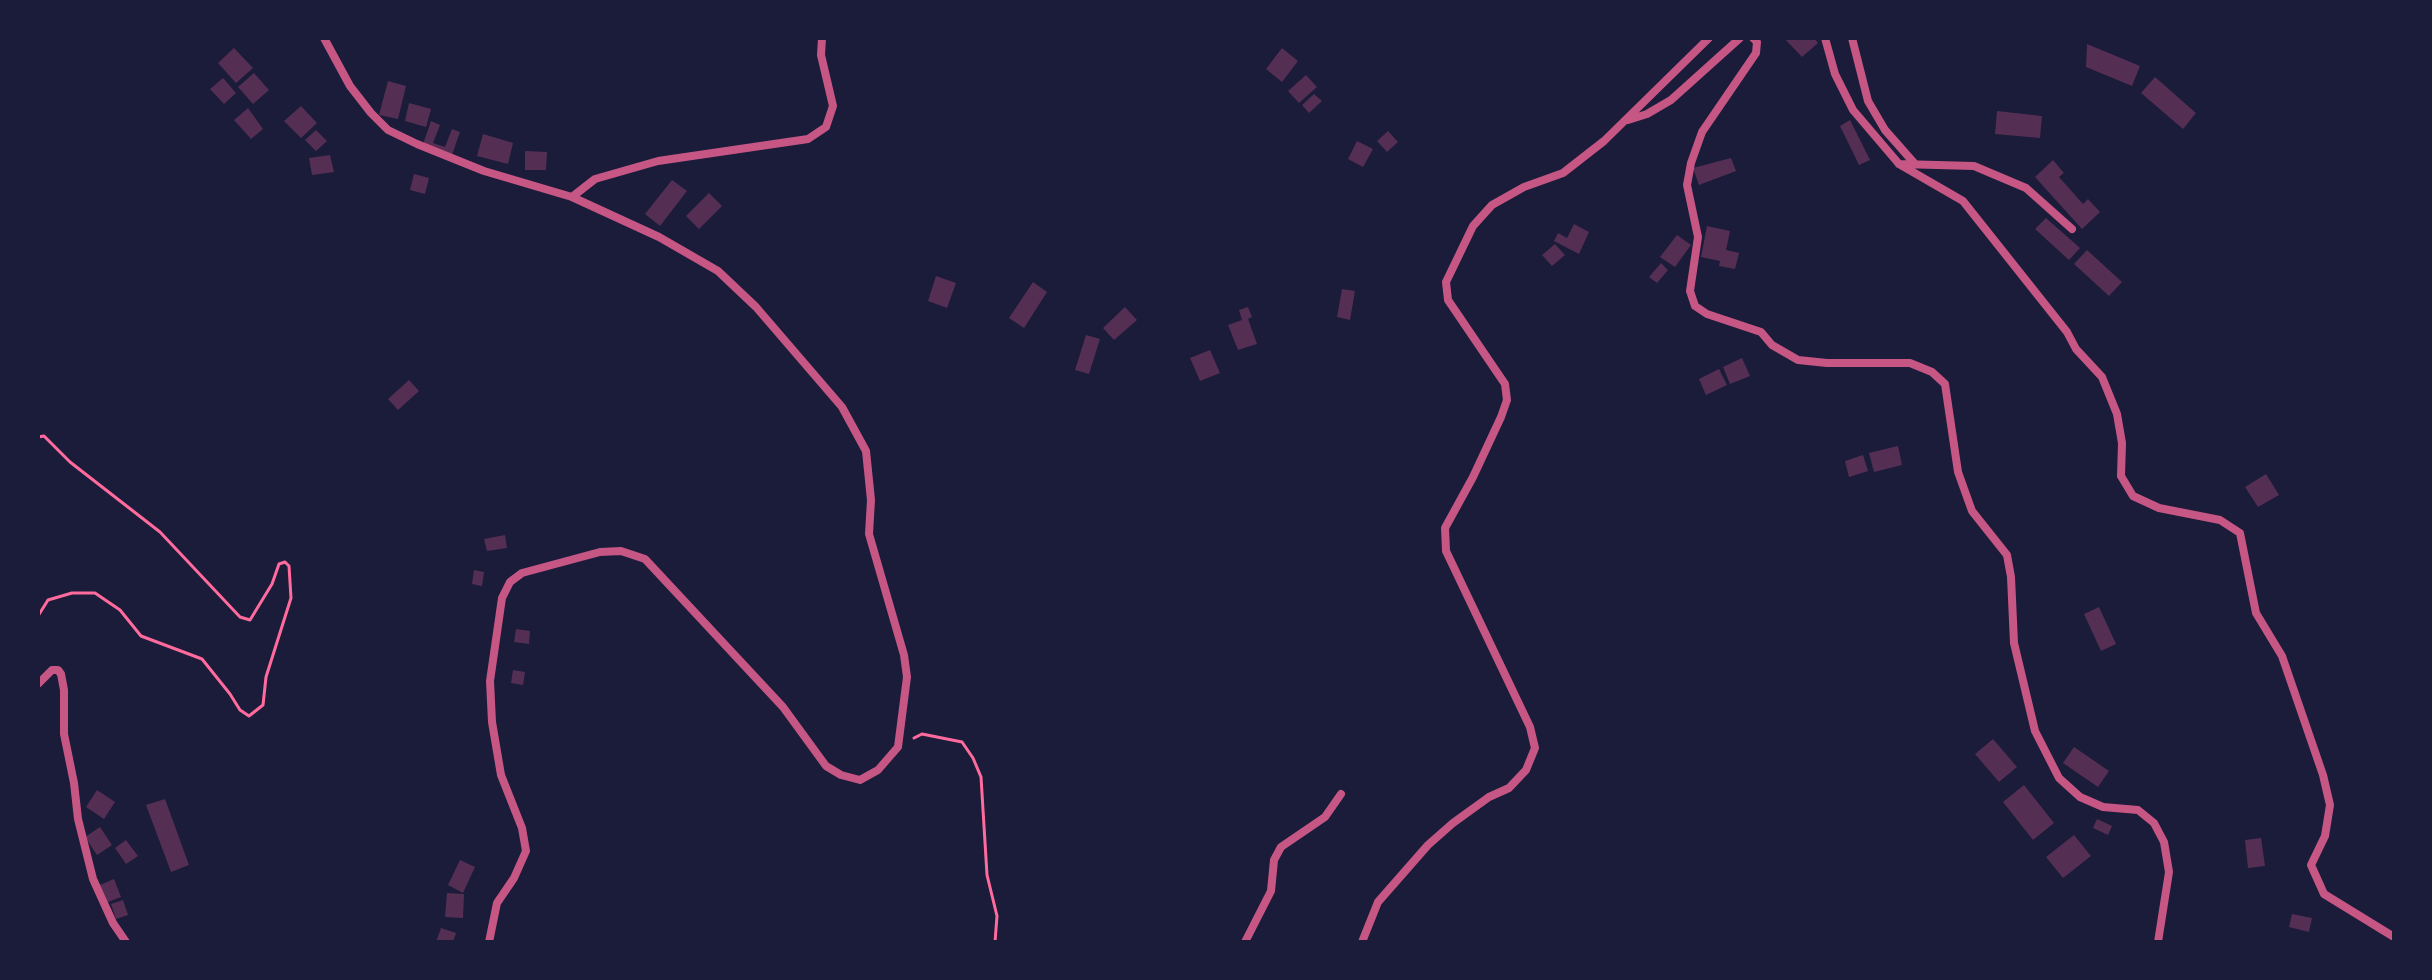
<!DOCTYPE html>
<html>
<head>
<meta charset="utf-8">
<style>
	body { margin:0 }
	#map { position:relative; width:2432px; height:980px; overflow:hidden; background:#1b1b3a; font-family:"DejaVu Sans",sans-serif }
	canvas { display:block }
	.frame { position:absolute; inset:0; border:40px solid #1b1b3a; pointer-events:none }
</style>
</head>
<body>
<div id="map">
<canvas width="2432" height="980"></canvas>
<div class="frame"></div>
</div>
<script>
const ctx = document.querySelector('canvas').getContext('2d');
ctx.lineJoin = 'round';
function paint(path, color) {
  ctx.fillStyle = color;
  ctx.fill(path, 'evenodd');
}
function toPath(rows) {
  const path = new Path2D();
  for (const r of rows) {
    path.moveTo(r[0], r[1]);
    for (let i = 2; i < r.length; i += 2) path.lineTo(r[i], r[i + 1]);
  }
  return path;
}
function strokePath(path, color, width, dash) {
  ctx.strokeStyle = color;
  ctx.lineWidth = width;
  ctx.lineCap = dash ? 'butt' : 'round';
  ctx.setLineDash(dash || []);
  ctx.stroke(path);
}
paint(toPath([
	[1784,38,1814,38,1818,43,1802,57],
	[2087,44,2140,66,2132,86,2086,67],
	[234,48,253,68,236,83,218,63],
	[1282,48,1298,61,1282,82,1266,69],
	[254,73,269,90,253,104,238,87],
	[1306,75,1317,87,1299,103,1288,91],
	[2155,77,2196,113,2183,129,2141,93],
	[223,78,236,93,224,104,210,89],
	[388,81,406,86,398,119,379,115],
	[1314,94,1322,101,1309,113,1302,105],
	[409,103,431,109,426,127,405,121],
	[301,106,317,123,301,138,284,121],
	[248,108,263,129,251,139,234,120],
	[1997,111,2042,116,2040,138,1995,134],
	[1850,120,1870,160,1859,165,1840,126],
	[431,121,440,125,433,143,445,147,452,129,460,132,452,155,423,144],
	[316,130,327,141,316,151,305,140],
	[1388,131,1398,142,1387,152,1377,141],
	[483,134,513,143,508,164,477,156],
	[1357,141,1373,149,1363,167,1348,159],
	[525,151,547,152,546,170,525,170],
	[330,155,334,172,312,175,309,158],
	[1731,158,1736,171,1699,185,1693,168],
	[2053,160,2064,173,2059,177,2083,204,2088,199,2100,212,2082,229,2035,177],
	[414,174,429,178,425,194,410,190],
	[672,180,687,191,660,226,645,214],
	[709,193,722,206,699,229,686,216],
	[2046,218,2080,248,2069,260,2035,229],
	[1574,224,1589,232,1579,254,1554,241,1558,233,1567,238],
	[1707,226,1730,231,1726,250,1739,253,1735,269,1719,266,1720,261,1701,257],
	[1677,235,1691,245,1675,267,1660,257],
	[1555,244,1565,255,1552,266,1542,255],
	[2087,250,2122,282,2109,296,2074,264],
	[1661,263,1668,270,1657,283,1649,277],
	[936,276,956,283,947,308,928,301],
	[1033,282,1047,292,1024,328,1009,318],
	[1342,289,1355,291,1350,320,1337,317],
	[1125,307,1137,320,1114,340,1103,328],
	[1248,307,1252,317,1248,319,1257,344,1238,350,1228,325,1242,320,1239,310],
	[1086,335,1100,339,1089,374,1075,370],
	[1210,350,1220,373,1200,381,1190,358],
	[1742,358,1750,376,1730,384,1723,367],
	[1719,369,1727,385,1706,395,1699,379],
	[409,380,419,391,398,410,388,399],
	[1898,446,1902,465,1874,472,1869,453],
	[1863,455,1868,471,1849,477,1845,461],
	[2266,474,2279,495,2258,507,2245,487],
	[505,535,507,548,487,551,484,539],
	[474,570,484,572,482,586,472,584],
	[2099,607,2116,644,2101,651,2084,614],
	[516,629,530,631,529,644,514,642],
	[513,670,525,672,523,685,511,683],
	[1993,739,2017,767,1999,782,1975,754],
	[2074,747,2109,771,2098,787,2063,763],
	[2024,785,2054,823,2033,840,2003,802],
	[97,790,115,802,104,819,86,807],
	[165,799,189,865,171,872,146,805],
	[2097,819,2112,826,2108,835,2093,828],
	[100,827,112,845,97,855,85,837],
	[2074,835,2091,856,2063,878,2046,857],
	[2261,838,2265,866,2248,868,2245,840],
	[126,840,138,856,126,864,115,848],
	[460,860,475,867,463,893,448,885],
	[114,879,121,897,108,902,100,885],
	[447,893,464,894,463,918,445,917],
	[123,900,128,915,116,919,111,904],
	[2292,914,2312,918,2309,932,2289,927],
	[441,928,456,933,453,942,436,942]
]), '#542f53');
strokePath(toPath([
	[38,437,44,436,70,462,160,532,240,617,250,620,272,584,279,564,285,562,289,566,291,598,266,677,263,705,249,716,240,710,230,694,202,659,141,636,120,610,95,593,72,593,48,600,38,616],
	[914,738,922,734,962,742,973,758,981,777,987,875,997,916,995,942]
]), '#ff6b9d', 3);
strokePath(toPath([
	[324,38,350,86,371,113,388,130,417,144,484,171,572,197,659,237,718,271,756,307,842,407,866,451,871,500,869,534,904,655,907,677,898,747,878,770,860,780,841,775,826,766,783,707,645,559,621,551,600,552,522,573,510,582,502,598,490,681,492,722,501,775,522,828,526,851,514,878,497,903,489,942],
	[1753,38,1757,42,1756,53,1702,132,1691,163,1687,185,1698,237,1690,291,1695,306,1707,314,1761,332,1772,345,1798,360,1827,363,1910,363,1932,372,1945,384,1958,472,1972,511,2007,555,2011,577,2014,643,2035,731,2059,778,2080,797,2103,807,2138,810,2154,823,2164,842,2169,872,2158,942],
	[1825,38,1835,74,1853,110,1899,164,1963,201,2067,332,2076,349,2102,377,2117,414,2122,443,2121,476,2133,496,2159,508,2220,520,2240,533,2256,613,2282,656,2323,775,2330,805,2325,836,2311,865,2324,894,2394,937],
	[1852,38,1868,101,1885,130,1915,164],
	[1628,120,1647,114,1671,100,1740,38],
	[1899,164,1974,166,2026,188,2072,229],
	[572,197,595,179,658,161,808,139,826,127,833,106,821,55,822,38],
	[38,684,52,670,58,670,61,674,64,690,64,734,74,783,78,819,93,879,113,923,126,942],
	[1245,942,1271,891,1274,860,1281,847,1325,817,1341,794],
	[1362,942,1378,902,1428,845,1453,823,1489,797,1509,788,1526,770,1535,748,1530,727,1446,551,1445,528,1473,477,1501,417,1507,400,1505,384,1448,300,1446,282,1473,226,1492,205,1524,187,1563,173,1604,141,1709,38]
]), '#c65784', 8);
</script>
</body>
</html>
